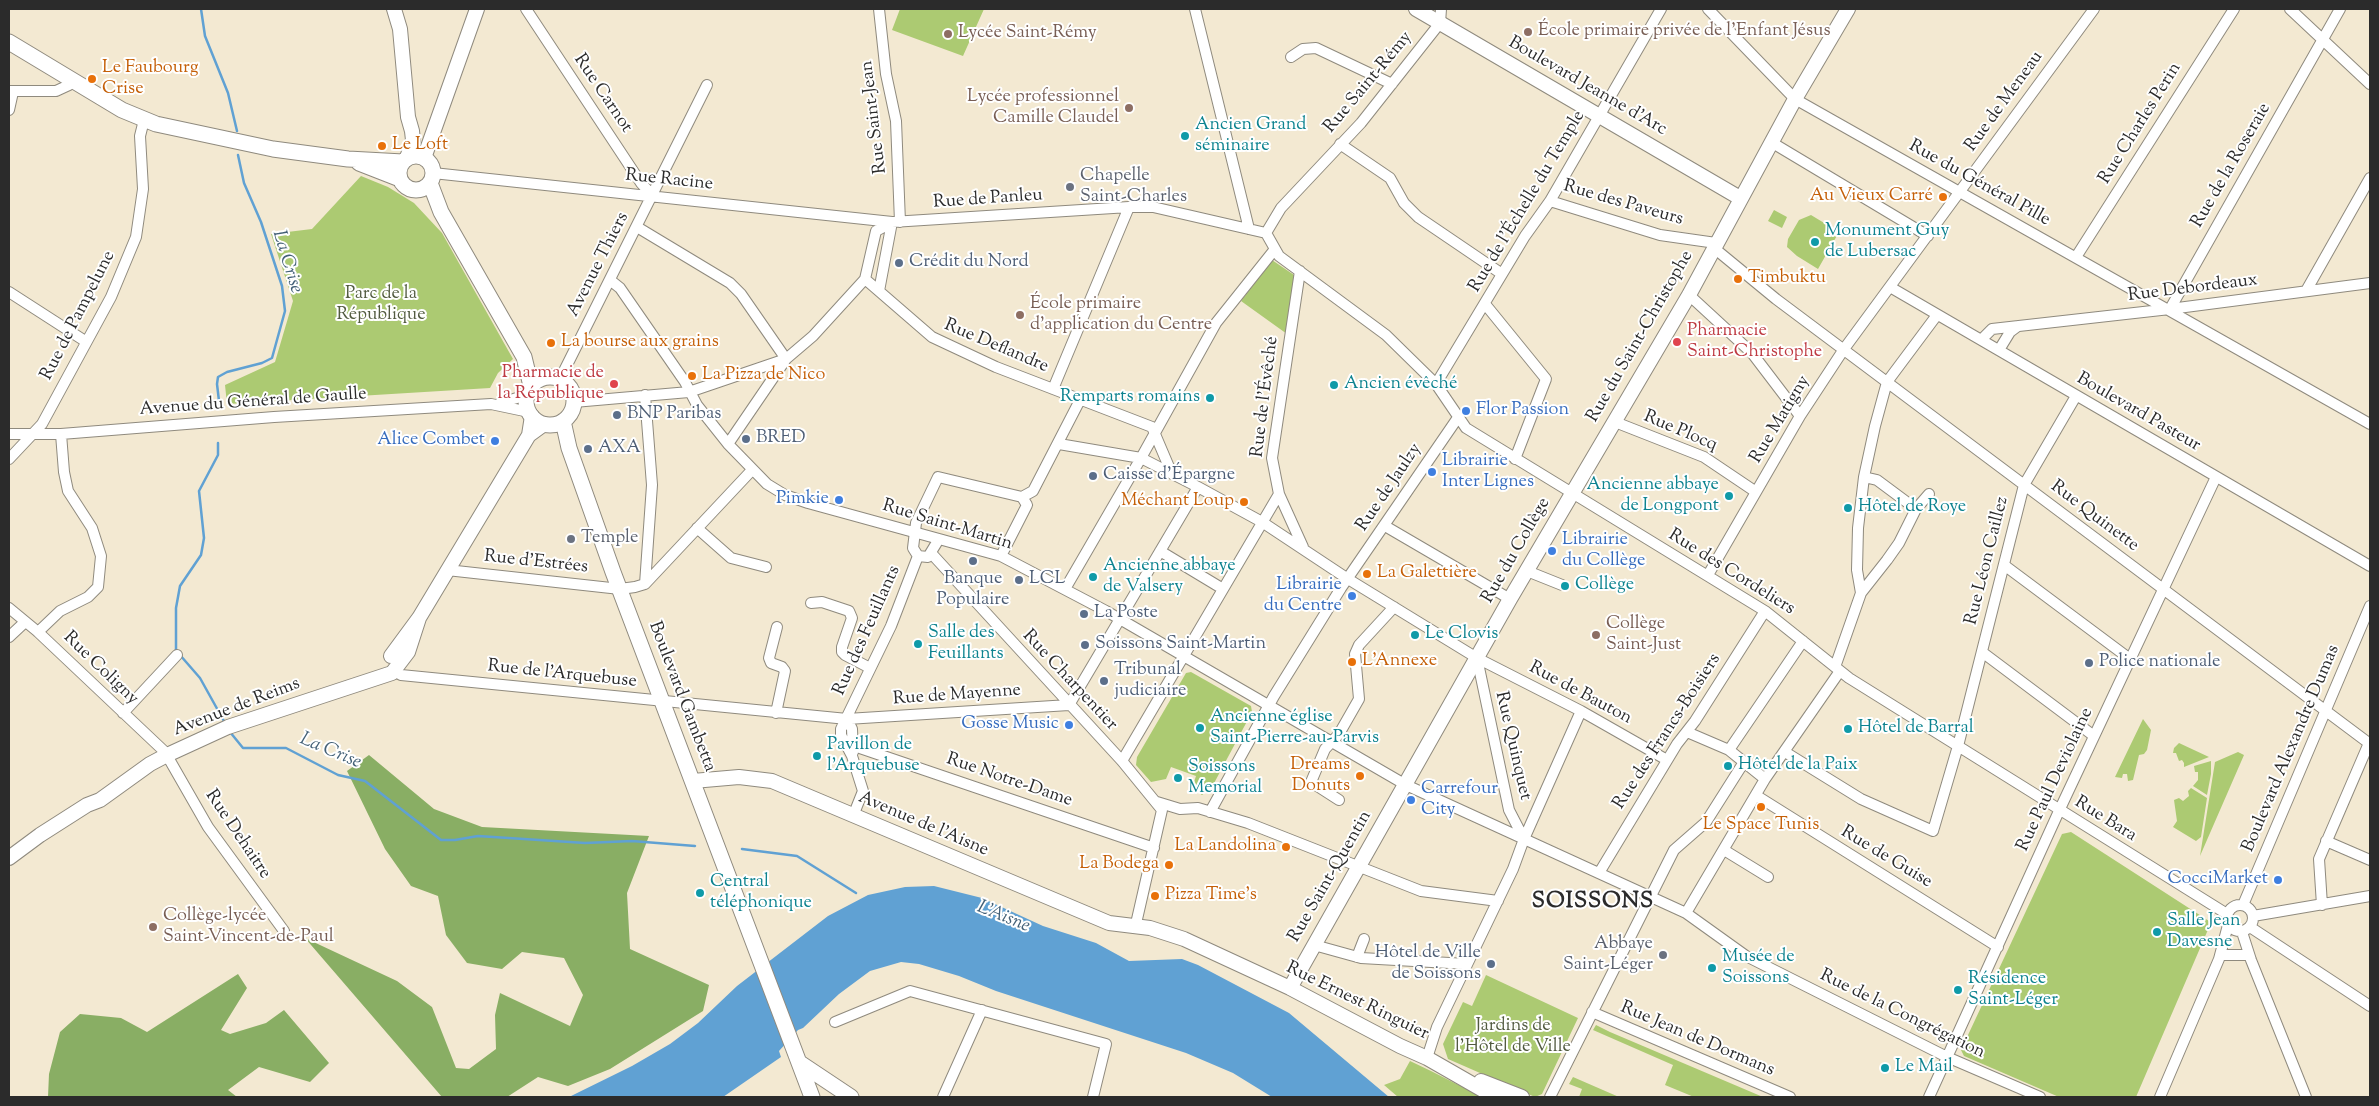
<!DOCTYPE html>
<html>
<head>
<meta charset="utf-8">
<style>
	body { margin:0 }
	#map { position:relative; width:2379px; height:1106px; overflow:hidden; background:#f3e9d2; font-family:"Sorts Mill Goudy",serif }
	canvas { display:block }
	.frame { position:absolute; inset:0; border:10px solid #2b2b2b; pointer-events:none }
</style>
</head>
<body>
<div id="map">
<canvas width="2379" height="1106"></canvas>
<div class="frame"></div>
</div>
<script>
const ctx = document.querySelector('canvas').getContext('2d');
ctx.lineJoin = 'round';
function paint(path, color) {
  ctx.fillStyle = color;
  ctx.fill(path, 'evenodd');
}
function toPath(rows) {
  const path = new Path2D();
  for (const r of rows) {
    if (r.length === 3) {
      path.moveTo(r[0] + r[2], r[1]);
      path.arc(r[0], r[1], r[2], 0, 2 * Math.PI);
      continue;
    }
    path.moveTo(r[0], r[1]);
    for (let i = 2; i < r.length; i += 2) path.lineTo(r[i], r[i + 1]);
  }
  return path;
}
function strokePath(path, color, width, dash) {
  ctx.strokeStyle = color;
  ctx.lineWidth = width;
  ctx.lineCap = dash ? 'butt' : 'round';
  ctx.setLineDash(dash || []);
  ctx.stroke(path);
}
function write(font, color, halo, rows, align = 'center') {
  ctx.font = font + ' "Sorts Mill Goudy",serif';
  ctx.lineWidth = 4;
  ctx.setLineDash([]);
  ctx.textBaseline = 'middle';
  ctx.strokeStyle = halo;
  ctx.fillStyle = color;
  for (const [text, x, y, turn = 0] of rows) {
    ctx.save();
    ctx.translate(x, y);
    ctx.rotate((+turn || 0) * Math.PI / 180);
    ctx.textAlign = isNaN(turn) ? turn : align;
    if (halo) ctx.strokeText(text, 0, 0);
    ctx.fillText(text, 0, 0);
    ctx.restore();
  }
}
paint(toPath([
	[900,9,984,9,963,56,892,30],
	[361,176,388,187,414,203,442,233,513,359,498,373,490,388,227,404,225,385,275,362,293,301,271,234,312,229],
	[1774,210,1787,217,1782,228,1768,221],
	[1811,215,1839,232,1818,269,1797,256,1787,247,1788,239,1799,220],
	[1272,260,1294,275,1287,334,1241,301],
	[1191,672,1251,706,1252,712,1212,787,1202,795,1192,788,1196,776,1171,767,1166,779,1151,782,1136,765,1137,757,1186,673],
	[2143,719,2151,730,2147,750,2144,754,2139,755,2133,780,2128,781,2127,774,2123,774,2122,778,2115,777],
	[2179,743,2209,757,2184,767,2184,763,2182,760,2179,761,2176,753,2173,753,2174,748],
	[2238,752,2244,755,2200,856,2215,762],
	[2211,761,2211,774,2207,795,2193,786,2198,780,2198,772,2195,772,2194,766],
	[2191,788,2207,798,2201,837,2196,841,2173,827,2177,821,2174,800,2179,798,2183,801,2189,796,2188,791],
	[2071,832,2209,921,2210,925,2136,1097,2059,1097,1964,1056,1961,1050,2062,834],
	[1486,975,1578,1018,1542,1094,1535,1097,1448,1059,1443,1044,1463,1002,1472,1006],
	[1596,1025,1610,1032,1763,1097,1694,1097,1665,1085,1673,1065,1593,1030],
	[1410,1061,1431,1071,1482,1097,1398,1097,1384,1085,1400,1079],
	[1573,1077,1619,1097,1579,1097,1582,1089,1569,1084]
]), '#acca72');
paint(toPath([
	[369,755,434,809,482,827,649,836,627,893,630,949,709,985,703,1011,610,1069,568,1086,538,1077,507,1097,442,1097,305,938,397,981,432,1007,456,1068,469,1069,496,1049,495,1015,500,993,570,1026,583,995,564,958,522,952,502,969,467,963,446,935,438,896,411,886,385,849,347,771],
	[238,974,247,988,221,1030,230,1034,266,1023,284,1010,329,1063,310,1082,259,1067,228,1090,237,1097,48,1097,49,1074,60,1032,80,1014,121,1018,147,1032]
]), '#89ae64');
paint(toPath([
	[934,886,982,898,1043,926,1096,943,1129,961,1182,959,1198,965,1289,1013,1389,1097,1272,1097,1233,1073,1186,1053,996,991,959,976,919,964,901,962,870,971,839,994,803,1028,798,1030,779,1051,781,1057,723,1097,569,1097,632,1066,670,1044,698,1023,737,986,828,916,868,895,905,887]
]), '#60a1d3');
strokePath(toPath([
	[201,9,205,36,228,93,237,131],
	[219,401,217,384,218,377,227,372,262,363,272,358,285,311,282,286,261,222,244,183,238,155],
	[176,651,176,608,180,586,201,555,204,538,199,491,218,455,218,443],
	[180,655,200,678,225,723],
	[230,732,243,748,286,748,338,775,365,781,441,840,455,840,478,836,585,843,632,841,695,846],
	[742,849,797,856,856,893]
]), '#60a1d3', 2.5);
const street = toPath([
	[526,9,641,183,652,195],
	[879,9,886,74,896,121,900,222],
	[1195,9,1249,229],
	[1708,9,1795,99,2370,424],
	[2290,9,2370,84],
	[1291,57,1303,49,1316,48,1392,84],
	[9,91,56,91,69,85,72,80],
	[9,110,13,92],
	[1771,142,1928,236],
	[1340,144,1390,178,1404,203,1418,217,1502,274],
	[433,173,892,222,1129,207,1153,207,1266,233,1279,256,1386,335,1436,384,1466,428,1765,611,1849,678,2227,914],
	[1550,201,1660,235,1716,243],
	[637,227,730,283,741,294,786,359],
	[1266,233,1281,208,1361,123,1440,23,1441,9],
	[1714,248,1776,299,2370,744],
	[2076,257,2234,9],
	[1300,271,1272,458,1279,494,1303,547],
	[865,279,932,337,996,367,1152,427,1172,474],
	[610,280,620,288,685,382,697,405,728,444,767,484,785,495,808,503,1001,556,1106,611,1406,785,1686,913,1746,956,1947,1057,2040,1097],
	[1890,287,2370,566],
	[879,291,892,222],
	[2306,291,2370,178],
	[9,292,85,341],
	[1689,295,1752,353,1800,416],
	[1485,304,1546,379,1515,459],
	[2170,309,2340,9],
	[1982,339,1992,329,2170,309,2370,283],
	[1999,350,2010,332,2018,326],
	[560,379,707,85],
	[1436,384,1525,236,1550,201,1661,9],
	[1053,389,1129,207],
	[645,395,652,485,645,584],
	[574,402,689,392,786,359],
	[500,403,527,395],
	[1615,422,1704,457,1756,492],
	[9,434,61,434,274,417,491,404,529,412],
	[728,444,786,359,813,336,865,279,876,231,891,223],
	[1059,444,1141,458,1198,487,1262,522,1348,579,1477,658,1581,711,1667,760],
	[9,459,42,424,111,297,136,237,143,189,140,136,144,120],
	[1864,477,1877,480,1916,509],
	[1022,497,1033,491,1080,400],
	[1385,526,1510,599],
	[697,528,731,558,766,567],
	[939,539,928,557,918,556,913,548,916,523,938,477,1022,497],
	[1160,551,1223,589],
	[931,553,1122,761,1162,810,1135,928],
	[1001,556,1027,505,1022,497],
	[2004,565,2130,659],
	[447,570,620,589,635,587,645,584,752,470],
	[1527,571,1562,585],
	[1708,575,1800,416,1844,349,2094,9],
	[1065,589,1141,458,1216,323,1275,249],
	[1861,593,1857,570,1858,528,1864,477,1875,426,1887,382,1937,315],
	[811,603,822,602,849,611,852,618,842,647,842,652,845,655,870,668],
	[9,608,38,632,165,752,208,827,284,931],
	[38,632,60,611,88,597,98,587,101,556,92,528,68,491,64,472,61,434],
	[9,637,25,622],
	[1982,652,2094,736],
	[1477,658,1509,810,1524,839],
	[1835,667,1861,593,1887,560,1899,543,1916,509,1929,494],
	[394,671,401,675,847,719,1069,705],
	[1069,705,1198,487],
	[123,713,177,655],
	[776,713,785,671,782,667,771,663,769,658,777,627],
	[847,719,852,729,853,752],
	[1687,732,1729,750,1765,779],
	[854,746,1154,848],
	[1729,750,1803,641],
	[1785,752,1861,799,1933,831,1958,746,2024,485,2076,396],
	[1122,761,1279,494],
	[1757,796,1998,947],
	[1339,800,1311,782,1325,749,1339,734,1359,699,1355,654,1359,645,1394,607],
	[1157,802,1180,809,1198,808,1248,823,1421,891,1498,901],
	[1210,812,1274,696,1341,588,1459,416],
	[853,816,863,791,852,756,841,735,841,729,891,626,918,556],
	[2326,841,2370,860],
	[1724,850,1768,877],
	[1599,873,1677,744,1695,721,1765,611],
	[2240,918,13],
	[2243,905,2370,606],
	[2322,905,2319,859,2369,743],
	[1686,913,1765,779,1840,671],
	[2253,916,2370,896],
	[2250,927,2370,1006],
	[2242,932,2251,960,2306,1097],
	[1314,945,1361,958,1467,964],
	[2221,955,2249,955],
	[1357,957,1364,939],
	[1592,1012,1790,1097],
	[835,1022,910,991,1106,1044,1093,1097],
	[1427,1058,1437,1027,1513,869,1524,839,1581,711],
	[943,1097,982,1010],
	[1550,1097,1674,850,1706,822,1744,762],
	[1929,1097,2059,811,2216,477],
	[2160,1097,2219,959,2228,925]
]);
const secondary = toPath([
	[394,9,400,29,408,117,412,131,413,140,407,158],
	[1416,9,1740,198],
	[424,158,477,9],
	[529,435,532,416],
	[391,656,419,618,529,435,544,424],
	[693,781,739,777,772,781,1109,923,1150,928,1184,939,1290,988,1400,1046,1427,1058,1495,1097],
	[9,858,40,835,87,805,100,800,150,764,167,755,228,727,392,673,408,652,419,618],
	[1290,988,1510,599,1689,295,1795,99,1848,9],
	[1481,1081,1522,1097]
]);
const primary = toPath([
	[9,42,122,110,156,124,273,149,348,159,403,162],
	[416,173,17],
	[359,163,400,179],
	[430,183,441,212,524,357,531,386],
	[550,401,24],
	[563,421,569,448,613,572,812,1097],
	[800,1063,851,1097]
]);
strokePath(street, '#8f8a7e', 12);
strokePath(secondary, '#8f8a7e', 16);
strokePath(primary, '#8f8a7e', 17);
strokePath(street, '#fff', 10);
strokePath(secondary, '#fff', 14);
strokePath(primary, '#fff', 15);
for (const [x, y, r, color] of [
	[1528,32,5,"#8d6e63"],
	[948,34,5,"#8d6e63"],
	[92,79,5,"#e8710a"],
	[1129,108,5,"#8d6e63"],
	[1185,136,5,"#0f9aa8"],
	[382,146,5,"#e8710a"],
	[1070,187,5,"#6b7280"],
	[1943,197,5,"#e8710a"],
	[1815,242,5,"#0f9aa8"],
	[899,263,5,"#5c6f8a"],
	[1738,279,5,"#e8710a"],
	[1020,315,5,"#8d6e63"],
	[1677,342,5,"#e0444e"],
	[551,343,5,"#e8710a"],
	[692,376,5,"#e8710a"],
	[614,384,5,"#e0444e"],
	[1334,385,5,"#0f9aa8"],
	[1210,398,5,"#0f9aa8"],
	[1466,411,5,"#3f7fe0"],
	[617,415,5,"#5c6f8a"],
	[746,439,5,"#5c6f8a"],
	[495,441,5,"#3f7fe0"],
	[588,449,5,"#5c6f8a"],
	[1432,472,5,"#3f7fe0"],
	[1093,476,5,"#5c6f8a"],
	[1729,496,5,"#0f9aa8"],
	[839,500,5,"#3f7fe0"],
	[1244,502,5,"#e8710a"],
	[1848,508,5,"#0f9aa8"],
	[571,539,5,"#6b7280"],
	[1552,551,5,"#3f7fe0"],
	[973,561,5,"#5c6f8a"],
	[1367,574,5,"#e8710a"],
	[1093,577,5,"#0f9aa8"],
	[1019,580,5,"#5c6f8a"],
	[1565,586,5,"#0f9aa8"],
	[1352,596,5,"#3f7fe0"],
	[1084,614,5,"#5c6f8a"],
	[1415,635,5,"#0f9aa8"],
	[1596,635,5,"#8d6e63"],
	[918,644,5,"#0f9aa8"],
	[1085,645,5,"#5c6f8a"],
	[1352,662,5,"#e8710a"],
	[2089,663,5,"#5c6f8a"],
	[1104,681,5,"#5c6f8a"],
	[1069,725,5,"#3f7fe0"],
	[1200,728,5,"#0f9aa8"],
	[1848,729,5,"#0f9aa8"],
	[817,756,5,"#0f9aa8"],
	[1728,766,5,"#0f9aa8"],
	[1360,776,5,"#e8710a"],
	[1178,778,5,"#0f9aa8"],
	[1411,800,5,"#3f7fe0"],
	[1761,807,5,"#e8710a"],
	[1286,847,5,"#e8710a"],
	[1169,865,5,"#e8710a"],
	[2278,880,5,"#3f7fe0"],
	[700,893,5,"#0f9aa8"],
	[1155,896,5,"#e8710a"],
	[153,927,5,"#8d6e63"],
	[2157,932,5,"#0f9aa8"],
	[1663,955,5,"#6b7280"],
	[1491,964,5,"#5c6f8a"],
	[1712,968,5,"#0f9aa8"],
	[1958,990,5,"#0f9aa8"],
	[1885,1068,5,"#0f9aa8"]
]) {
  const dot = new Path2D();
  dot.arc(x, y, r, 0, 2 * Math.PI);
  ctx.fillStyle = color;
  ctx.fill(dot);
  strokePath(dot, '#fff', 2);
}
write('18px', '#785e54', '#fff', [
	["École primaire privée de l'Enfant Jésus",1538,32],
	["Lycée Saint-Rémy",958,34],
	["Lycée professionnel",1119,98,"right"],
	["Camille Claudel",1119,119,"right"],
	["École primaire",1030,305],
	["d'application du Centre",1030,326],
	["Collège",1606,625],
	["Saint-Just",1606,646],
	["Collège-lycée",163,917],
	["Saint-Vincent-de-Paul",163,938]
], 'left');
write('18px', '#c56008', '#fff', [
	["Le Faubourg",102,69],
	["Crise",102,90],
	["Le Loft",392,146],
	["Au Vieux Carré",1933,197,"right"],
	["Timbuktu",1748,279],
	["La bourse aux grains",561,343],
	["La Pizza de Nico",702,376],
	["Méchant Loup",1234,502,"right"],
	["La Galettière",1377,574],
	["L'Annexe",1362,662],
	["Dreams",1350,766,"right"],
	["Donuts",1350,787,"right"],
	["Le Space Tunis",1761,826,"center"],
	["La Landolina",1276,847,"right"],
	["La Bodega",1159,865,"right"],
	["Pizza Time's",1165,896]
], 'left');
write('18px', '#2b2b2b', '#fff', [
	["Rue Saint-Rémy",1369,83,-50],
	["Boulevard Jeanne d'Arc",1587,87,30],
	["Rue Carnot",602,94,56],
	["Rue de Meneau",2005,102,-54],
	["Rue Saint-Jean",875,117,-97],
	["Rue Charles Perin",2141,124,-58],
	["Rue de la Roseraie",2232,166,-60],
	["Rue Racine",669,181,6],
	["Rue du Général Pille",1979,184,29],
	["Rue de Panleu",988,200,-4],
	["Rue de l'Échelle du Temple",1528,202,-59],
	["Rue des Paveurs",1623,204,16],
	["Avenue Thiers",599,265,-63],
	["Rue Debordeaux",2193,289,-7],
	["Rue de Pampelune",79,316,-63],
	["Rue du Saint-Christophe",1641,337,-60],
	["Rue Deflandre",996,347,23],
	["Rue de l'Évêché",1266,397,-83],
	["Avenue du Général de Gaulle",253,403,-4],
	["Boulevard Pasteur",2138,413,30],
	["Rue Matigny",1781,420,-59],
	["Rue Plocq",1680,432,23],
	["Rue de Jaulzy",1390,488,-56],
	["Rue Quinette",2094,517,37],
	["Rue Saint-Martin",947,526,17],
	["Rue du Collège",1517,551,-60],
	["Rue Léon Caillez",1988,561,-76],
	["Rue d'Estrées",536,563,6],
	["Rue des Cordeliers",1731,573,32],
	["Rue des Feuillants",868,631,-66],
	["Rue Coligny",100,669,44],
	["Rue de l'Arquebuse",562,675,6],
	["Rue Charpentier",1069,681,47],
	["Rue de Bauton",1580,694,28],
	["Rue de Mayenne",957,696,-4],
	["Boulevard Gambetta",681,697,69],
	["Avenue de Reims",237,708,-21],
	["Rue des Francs-Boisiers",1668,732,-57],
	["Rue Quinquet",1512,746,77],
	["Boulevard Alexandre Dumas",2292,749,-67],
	["Rue Paul Deviolaine",2056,780,-65],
	["Rue Notre-Dame",1009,781,19],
	["Rue Bara",2105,820,32],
	["Avenue de l'Aisne",923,825,23],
	["Rue Dehaitre",237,835,56],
	["Rue de Guise",1886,858,31],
	["Rue Saint-Quentin",1331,877,-60],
	["Rue Ernest Ringuier",1357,1002,26],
	["Rue de la Congrégation",1902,1015,26],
	["Rue Jean de Dormans",1697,1040,23]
]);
write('18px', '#0d838f', '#fff', [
	["Ancien Grand",1195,126],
	["séminaire",1195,147],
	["Monument Guy",1825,232],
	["de Lubersac",1825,253],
	["Ancien évêché",1344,385],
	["Remparts romains",1200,398,"right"],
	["Ancienne abbaye",1719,486,"right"],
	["de Longpont",1719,507,"right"],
	["Hôtel de Roye",1858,508],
	["Ancienne abbaye",1103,567],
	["de Valsery",1103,588],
	["Collège",1575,586],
	["Salle des",928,634],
	["Feuillants",928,655],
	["Le Clovis",1425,635],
	["Ancienne église",1210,718],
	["Saint-Pierre-au-Parvis",1210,739],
	["Hôtel de Barral",1858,729],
	["Pavillon de",827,746],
	["l'Arquebuse",827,767],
	["Hôtel de la Paix",1738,766],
	["Soissons",1188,768],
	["Memorial",1188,789],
	["Central",710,883],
	["téléphonique",710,904],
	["Salle Jean",2167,922],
	["Davesne",2167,943],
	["Musée de",1722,958],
	["Soissons",1722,979],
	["Résidence",1968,980],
	["Saint-Léger",1968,1001],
	["Le Mail",1895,1068]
], 'left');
write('18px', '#5b616d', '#fff', [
	["Chapelle",1080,177],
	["Saint-Charles",1080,198],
	["Temple",581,539],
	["Abbaye",1653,945,"right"],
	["Saint-Léger",1653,966,"right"]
], 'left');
write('18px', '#4e5e75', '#fff', [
	["Crédit du Nord",909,263],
	["BNP Paribas",627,415],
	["BRED",756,439],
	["AXA",598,449],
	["Caisse d'Épargne",1103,476],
	["Banque",973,580,"center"],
	["Populaire",973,601,"center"],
	["LCL",1029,580],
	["La Poste",1094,614],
	["Soissons Saint-Martin",1095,645],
	["Police nationale",2099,663],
	["Tribunal",1114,671],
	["judiciaire",1114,692],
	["Hôtel de Ville",1481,954,"right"],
	["de Soissons",1481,975,"right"]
], 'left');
write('18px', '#525b40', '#fff', [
	["Parc de la",381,295],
	["République",381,316],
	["Jardins de",1513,1027],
	["l'Hôtel de Ville",1513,1048]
]);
write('18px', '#be3a42', '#fff', [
	["Pharmacie",1687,332],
	["Saint-Christophe",1687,353],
	["Pharmacie de",604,374,"right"],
	["la République",604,395,"right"]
], 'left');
write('18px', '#366cbe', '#fff', [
	["Flor Passion",1476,411,"left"],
	["Alice Combet",485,441],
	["Librairie",1442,462,"left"],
	["Inter Lignes",1442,483,"left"],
	["Pimkie",829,500],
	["Librairie",1562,541,"left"],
	["du Collège",1562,562,"left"],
	["Librairie",1342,586],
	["du Centre",1342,607],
	["Gosse Music",1059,725],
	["Carrefour",1421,790,"left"],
	["City",1421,811,"left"],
	["CocciMarket",2268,880]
], 'right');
write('italic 19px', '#436077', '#fff', [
	["La Crise",286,262,73],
	["La Crise",330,752,23],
	["L'Aisne",1003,918,22]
]);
ctx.letterSpacing = '1px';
write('bold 22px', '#2b2b2b', '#fff', [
	["SOISSONS",1593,903]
]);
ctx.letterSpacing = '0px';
</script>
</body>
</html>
